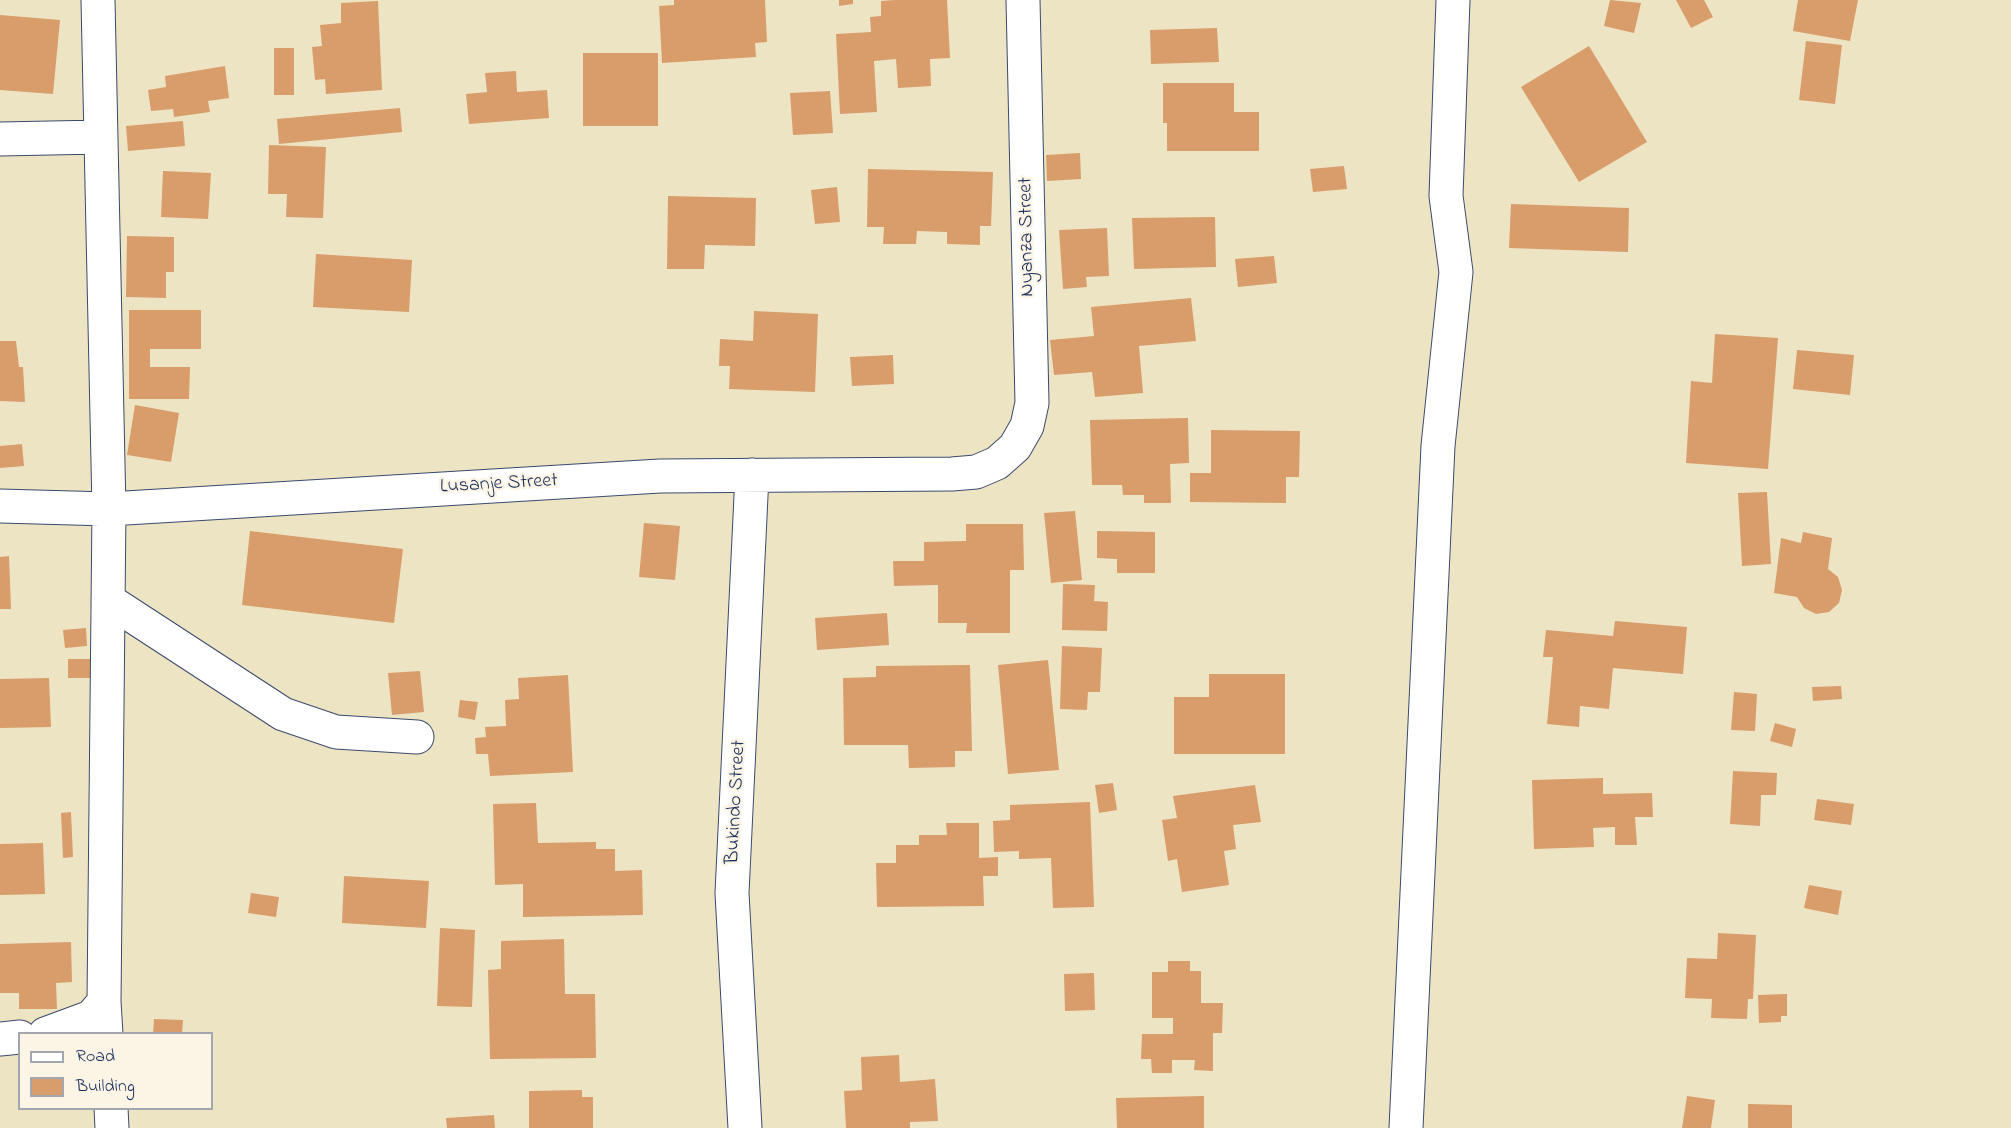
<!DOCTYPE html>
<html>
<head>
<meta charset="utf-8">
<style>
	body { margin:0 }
	#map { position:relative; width:2011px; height:1128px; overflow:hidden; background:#ede4c4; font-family:"Indie Flower",sans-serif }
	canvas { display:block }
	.legend { position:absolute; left:18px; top:1032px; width:195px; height:78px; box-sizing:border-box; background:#fcf5e5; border:2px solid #a2a6af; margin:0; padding:8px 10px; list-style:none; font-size:18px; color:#1b2f5e }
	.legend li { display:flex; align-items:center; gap:12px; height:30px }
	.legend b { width:30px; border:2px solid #a2a6af }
</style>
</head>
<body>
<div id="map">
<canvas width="2011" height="1128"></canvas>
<ul class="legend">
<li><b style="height:8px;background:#fff"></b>Road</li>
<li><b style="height:16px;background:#d89d6b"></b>Building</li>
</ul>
</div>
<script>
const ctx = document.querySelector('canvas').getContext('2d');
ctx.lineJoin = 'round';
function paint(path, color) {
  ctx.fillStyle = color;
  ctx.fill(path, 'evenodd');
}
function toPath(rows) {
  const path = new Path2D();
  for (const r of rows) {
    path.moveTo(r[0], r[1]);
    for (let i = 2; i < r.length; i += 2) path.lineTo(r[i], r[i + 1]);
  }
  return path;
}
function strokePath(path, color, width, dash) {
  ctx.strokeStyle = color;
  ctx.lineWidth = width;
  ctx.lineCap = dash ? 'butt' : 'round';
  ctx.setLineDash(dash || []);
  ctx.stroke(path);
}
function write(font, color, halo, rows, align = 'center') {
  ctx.font = font + ' "Indie Flower",sans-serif';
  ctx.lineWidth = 5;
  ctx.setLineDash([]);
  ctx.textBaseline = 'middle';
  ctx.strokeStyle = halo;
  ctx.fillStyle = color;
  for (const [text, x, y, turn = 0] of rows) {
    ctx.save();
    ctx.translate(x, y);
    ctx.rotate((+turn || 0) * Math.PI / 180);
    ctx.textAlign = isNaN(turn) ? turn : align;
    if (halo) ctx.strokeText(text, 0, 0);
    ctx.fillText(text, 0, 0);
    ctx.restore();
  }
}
paint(toPath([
	[674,0,765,0,767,42,755,43,756,57,662,63,659,6,674,5],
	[839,0,853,0,853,4,839,6],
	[895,0,947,0,950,58,930,59,931,86,898,88,896,59,874,61,877,112,840,114,836,34,871,32,870,17,881,16,881,1],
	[1610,0,1641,3,1634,33,1604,26],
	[1676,0,1704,0,1713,17,1691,28],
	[1798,0,1858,0,1850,41,1793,31],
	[378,1,382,90,326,94,325,79,315,80,312,47,322,46,320,25,341,23,341,3],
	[0,15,60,20,53,94,0,90],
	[1217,28,1219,62,1151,64,1150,30],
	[1806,41,1842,45,1835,104,1799,100],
	[1589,46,1647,142,1579,182,1521,87],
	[274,48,294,48,294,95,274,95],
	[583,53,658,53,658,126,583,126],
	[225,66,229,98,208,101,210,112,174,117,173,109,151,111,148,90,166,87,165,76],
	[516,71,517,92,547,90,549,118,469,124,466,94,487,92,485,73],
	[1163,83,1234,83,1234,112,1259,112,1259,151,1167,151,1167,123,1163,123],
	[830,91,833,133,793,135,790,93],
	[400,108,402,132,279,144,277,119],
	[183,121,185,146,128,151,126,126],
	[269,145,326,147,323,218,286,217,287,194,268,194],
	[1080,153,1081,179,1047,181,1046,155],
	[1344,166,1347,189,1313,192,1310,169],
	[868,169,993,172,991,226,980,226,980,245,947,244,947,232,917,231,916,244,883,244,884,227,867,227],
	[163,171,211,173,208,219,161,217],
	[837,187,840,222,815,224,811,190],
	[668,196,756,198,755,246,705,245,704,269,667,269],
	[1511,204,1629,208,1628,252,1509,248],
	[1215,217,1216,267,1134,269,1132,218],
	[1107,228,1109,276,1086,277,1087,287,1063,289,1059,230],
	[127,236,174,237,174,272,166,272,166,298,126,297],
	[316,254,412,260,409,312,313,307],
	[1274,256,1277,283,1238,287,1235,259],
	[1191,298,1196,341,1139,346,1143,393,1095,397,1092,372,1054,375,1050,340,1094,336,1091,307],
	[129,310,201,310,201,349,150,349,150,367,190,367,189,399,129,399],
	[754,311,818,314,815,392,729,389,730,366,719,366,720,339,753,341],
	[1715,334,1778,338,1768,469,1686,463,1691,381,1712,383],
	[0,341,16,341,19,367,23,367,25,402,0,401],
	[1797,350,1854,355,1850,395,1793,389],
	[893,355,894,384,852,386,850,357],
	[135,405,179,413,171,462,127,455],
	[1188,418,1189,463,1170,464,1171,503,1144,503,1144,495,1123,495,1122,485,1092,485,1090,420],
	[1211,430,1300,431,1299,477,1286,477,1286,503,1190,502,1190,473,1211,473],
	[22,444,24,466,0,468,0,446],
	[1767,492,1771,564,1742,566,1738,493],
	[1075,511,1082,580,1051,583,1044,513],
	[644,523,680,526,675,580,639,577],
	[966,524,1023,524,1024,570,1010,570,1010,633,966,633,967,623,938,623,938,585,894,586,893,561,924,561,924,542,966,541],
	[250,531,403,549,394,623,242,605],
	[1097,531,1155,532,1155,573,1117,573,1117,559,1097,558],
	[1803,532,1832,538,1828,569,1838,577,1842,590,1839,603,1829,612,1816,614,1804,608,1797,597,1774,593,1781,538,1801,543],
	[9,556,11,609,0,609,0,557],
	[1063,584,1095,585,1094,601,1108,602,1107,631,1062,630],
	[887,613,889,645,817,650,815,618],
	[1615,621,1687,627,1683,674,1613,668,1609,709,1580,706,1579,727,1547,724,1553,657,1543,657,1546,630,1613,636],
	[86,628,87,646,65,648,63,630],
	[1062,646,1102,648,1100,692,1088,692,1087,710,1060,709],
	[68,659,96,659,96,678,68,678],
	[1048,660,1059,770,1008,774,998,665],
	[970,665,972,751,955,751,955,767,909,768,908,745,844,745,843,678,876,677,876,666],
	[420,671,424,712,392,715,388,673],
	[1209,674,1285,674,1285,754,1174,754,1174,697,1209,697],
	[568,675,573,772,490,776,488,754,476,754,475,738,486,737,485,727,506,726,505,700,519,699,518,678],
	[49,678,51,727,0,728,0,679],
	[1841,686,1842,699,1813,701,1812,687],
	[1734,692,1757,694,1755,731,1731,730],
	[460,700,478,702,475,720,458,717],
	[1775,723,1796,729,1792,747,1770,741],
	[1733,771,1777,773,1776,795,1761,795,1760,826,1730,824],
	[1603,778,1603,794,1652,793,1653,817,1635,817,1637,845,1615,845,1615,827,1593,828,1594,847,1534,849,1532,780],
	[1113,783,1117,810,1099,813,1095,785],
	[1255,785,1261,822,1233,825,1236,849,1224,851,1229,885,1182,892,1177,859,1168,861,1162,820,1177,818,1173,796],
	[1817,799,1854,804,1851,825,1814,820],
	[1090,802,1094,907,1053,908,1051,858,1019,859,1019,851,994,852,993,821,1010,820,1010,805],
	[536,803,538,843,596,842,596,849,615,849,615,871,642,870,643,915,523,917,523,884,495,885,493,804],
	[71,812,73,857,63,858,61,813],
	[946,823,979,823,979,858,998,857,998,876,983,876,984,906,877,907,876,863,896,863,896,845,919,845,919,835,947,835],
	[43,843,45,894,0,895,0,844],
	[344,876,429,881,426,928,342,923],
	[1809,885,1842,891,1838,915,1804,908],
	[251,893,279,897,276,917,248,913],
	[440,928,475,930,472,1007,437,1006],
	[1718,933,1756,935,1753,999,1748,999,1747,1019,1711,1018,1712,999,1685,998,1687,958,1717,959],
	[564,939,565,994,595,994,596,1058,490,1059,488,970,501,969,501,941],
	[71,942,72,982,56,983,57,1009,19,1009,19,993,0,993,0,944],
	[1168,961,1190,961,1190,971,1201,971,1201,1003,1223,1003,1222,1033,1213,1033,1213,1071,1194,1070,1195,1060,1172,1060,1172,1073,1152,1073,1151,1059,1141,1059,1142,1034,1173,1034,1173,1018,1152,1018,1152,972,1168,972],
	[1094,973,1095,1010,1065,1011,1064,974],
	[1787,994,1787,1016,1781,1016,1781,1022,1759,1023,1758,995],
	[154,1019,183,1020,182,1034,153,1034],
	[899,1055,900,1082,935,1079,938,1121,910,1122,910,1128,846,1128,844,1091,862,1090,861,1057],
	[582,1090,582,1097,593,1097,593,1128,529,1128,529,1091],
	[1204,1096,1204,1128,1117,1128,1116,1098],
	[1687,1096,1715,1100,1711,1128,1682,1128],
	[1748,1104,1792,1105,1792,1128,1748,1128],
	[494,1115,495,1128,447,1128,446,1118]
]), '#d89d6b');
const minor = toPath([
	[98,0,109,509,104,1002,106,1034],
	[0,139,101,137],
	[0,506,109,509,660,476,952,474,976,472,997,463,1015,447,1027,426,1032,403,1023,0],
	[108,600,283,714,336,732,417,737],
	[45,1034,91,1017,104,1002],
	[0,1039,20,1037],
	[111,1108,112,1128],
	[745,1128,732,893,752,475],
	[1406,1128,1438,446,1456,272,1446,196,1453,0]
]);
strokePath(minor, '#3a4a6d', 35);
strokePath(minor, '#fff', 33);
write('20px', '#1b2f5e', '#fcf5e5', [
	["Nyanza Street",1028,237,-91],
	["Lusanje Street",499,485,-3],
	["Bukindo Street",737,802,-87]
]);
</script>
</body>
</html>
